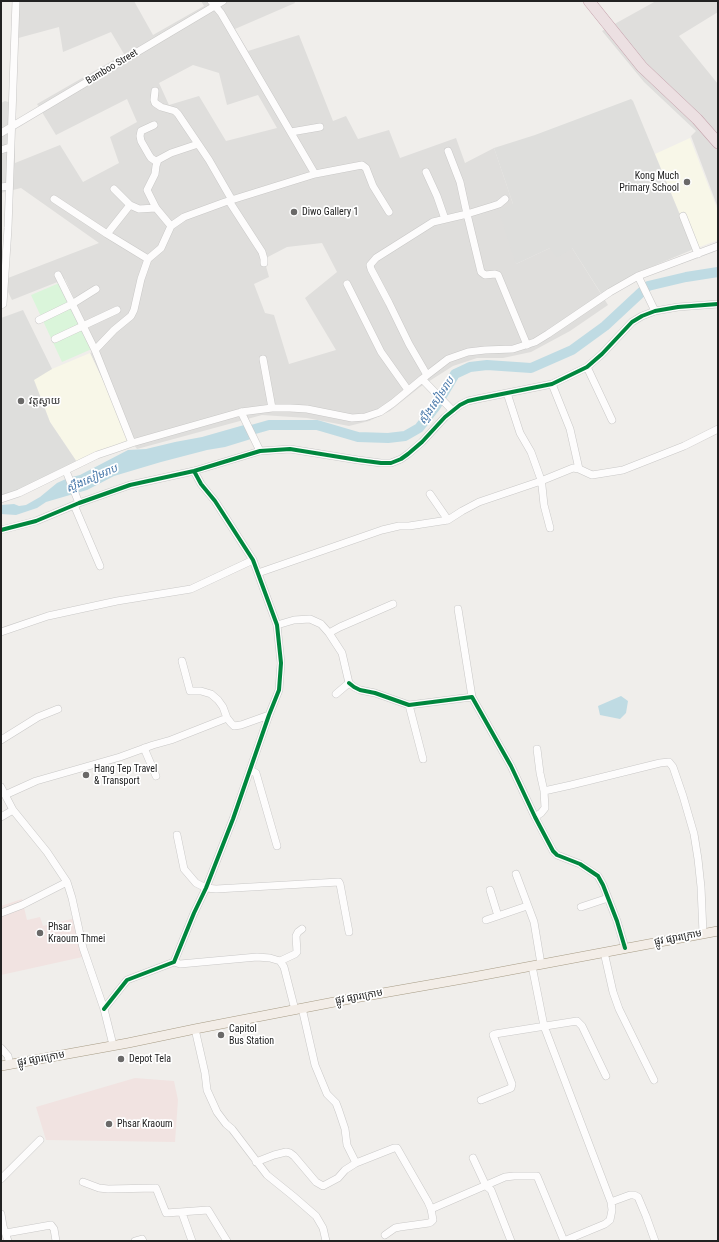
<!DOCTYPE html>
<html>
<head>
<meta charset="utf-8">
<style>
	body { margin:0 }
	#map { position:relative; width:719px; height:1242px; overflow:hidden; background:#f0eeeb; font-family:"Roboto Condensed",sans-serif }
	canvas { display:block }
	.frame { position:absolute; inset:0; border:2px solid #222; pointer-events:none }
</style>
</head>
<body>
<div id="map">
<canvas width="719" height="1242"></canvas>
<div class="frame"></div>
</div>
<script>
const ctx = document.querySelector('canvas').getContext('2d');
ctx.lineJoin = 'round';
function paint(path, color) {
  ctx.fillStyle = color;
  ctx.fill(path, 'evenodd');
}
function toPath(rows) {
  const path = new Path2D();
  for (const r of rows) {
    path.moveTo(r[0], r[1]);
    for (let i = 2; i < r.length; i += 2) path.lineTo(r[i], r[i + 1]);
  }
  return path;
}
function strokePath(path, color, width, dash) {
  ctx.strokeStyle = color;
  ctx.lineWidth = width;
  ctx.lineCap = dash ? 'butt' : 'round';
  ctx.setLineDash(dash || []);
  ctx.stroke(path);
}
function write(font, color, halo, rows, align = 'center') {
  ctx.font = font + ' "Roboto Condensed","Noto Sans Khmer",sans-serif';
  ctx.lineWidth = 3.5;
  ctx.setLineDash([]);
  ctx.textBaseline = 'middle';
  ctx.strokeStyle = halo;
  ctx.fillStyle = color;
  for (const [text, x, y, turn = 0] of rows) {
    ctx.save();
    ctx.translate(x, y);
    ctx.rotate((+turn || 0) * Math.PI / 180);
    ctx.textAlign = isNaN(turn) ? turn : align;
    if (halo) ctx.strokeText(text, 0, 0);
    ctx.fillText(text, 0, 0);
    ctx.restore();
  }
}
paint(toPath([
	[13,1,134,1,153,35,204,6,201,1,294,1,295,3,235,29,248,51,299,35,333,121,346,116,358,139,389,130,400,158,456,138,465,163,494,148,513,204,516,264,550,248,572,248,608,305,570,331,531,352,503,358,477,358,453,366,420,387,390,411,369,421,349,426,307,418,262,415,137,449,131,441,90,353,98,350,65,279,12,300,7,290,8,278,99,243,21,188,1,193,1,103,5,101,15,104,15,163,60,145,83,182,119,163,110,137,137,122,127,99,56,135,37,104,124,54,111,32,63,52,59,27,11,40],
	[193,65,219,73,227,105,258,95,277,128,226,141,199,96,169,105,159,83],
	[322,243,337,272,305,298,336,350,289,364,274,315,265,313,254,284,269,277,264,259,287,247],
	[656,1,717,1,718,2,718,12,679,36,718,84,718,208,691,136,696,131,644,82,602,31]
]), '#dfdedc');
paint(toPath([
	[22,899,27,920,40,917,43,926,76,918,87,956,1,975,1,906],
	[135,1078,174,1081,178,1100,175,1142,46,1140,36,1107]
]), '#f1e3e1');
paint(toPath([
	[690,138,718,211,718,240,694,249,655,154],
	[90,353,131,441,79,465,50,422,33,379,52,369]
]), '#f8f7e8');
paint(toPath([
	[631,99,633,101,694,249,639,272,602,295,572,248,557,257,550,248,516,264,499,211,513,204,494,148,535,135],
	[23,310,52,369,34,380,50,422,79,465,1,497,1,318]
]), '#dededc');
paint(toPath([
	[64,281,94,348,62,362,31,295]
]), '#daf5da');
paint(toPath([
	[244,425,251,439,225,447,207,450,161,462,114,476,87,490,46,502,37,508,16,515,1,514,1,505,14,504,19,506,26,505,40,497,57,483,68,478,80,475,128,450,146,449,175,442,202,437],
	[621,696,628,701,626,713,620,719,600,715,598,706]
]), '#bfdbe3');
strokePath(toPath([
	[241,433,269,425,317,425,358,437,388,438,405,436,419,428,436,406,455,374,470,367,487,365,531,368,572,350,605,326,648,286,686,277,718,272]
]), '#bfdbe3', 10);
const minor = toPath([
	[211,1,221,13,315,174],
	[155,91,154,100,155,103,161,107,175,111,178,114,209,160,232,200],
	[154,125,141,131,140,136,141,141,149,155,151,158,157,162],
	[291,132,320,127],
	[1,133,223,1],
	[1,150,10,147],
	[448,151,460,182,467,214,493,206,499,204,505,199],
	[426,172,437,196,445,219],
	[1,187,9,186],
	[114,189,130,205,139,209,156,208],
	[54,199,107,234,148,259],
	[229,201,262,252,264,259,264,263],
	[683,216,698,254],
	[171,226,156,208,147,190,155,174,156,166,158,160,171,153,198,144],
	[107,234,130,205],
	[58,275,95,350,132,443],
	[638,276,655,311],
	[347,284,381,352,408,390],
	[1,305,3,304,8,228,16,1],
	[39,320,72,304,96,289],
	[55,339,117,310],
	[95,350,114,330,131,316,134,310,141,279,148,259,161,248,171,226,184,217,225,202,315,174,362,165,366,168,373,186,389,212],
	[263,359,272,408],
	[587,367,612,420],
	[427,375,409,344,389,303,371,269,370,265,376,258,433,222,467,214,481,272,485,275,495,274,498,275,527,345],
	[422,379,453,411],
	[552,384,570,429,579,469],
	[507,393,520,433,531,452,540,477,542,486,544,505,550,528],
	[241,412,260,451],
	[66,471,79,503],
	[430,494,448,520],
	[1,499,19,493,97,455,115,449,132,443,241,412,272,408,290,408,307,409,352,418,365,417,380,412,393,403,422,379,448,359,468,352,485,350,513,349,535,342,548,334,610,292,638,276,718,246],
	[74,505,100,566],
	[1,530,36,521,79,503,130,485,194,471,260,451,290,449,358,460,381,463,391,463,401,459,408,454,422,442,445,417,460,405,468,401,477,399,552,384,587,367,602,354,632,322,642,316,655,311,678,307,718,304],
	[258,573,382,530,399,526,409,526,448,520,462,511,479,502,541,481,573,468,579,469,592,475,623,470,684,446,718,429],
	[458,609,472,697],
	[277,625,294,620,310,619,321,624,329,633,340,627,393,604],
	[1,632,48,616,117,601,191,589,253,560],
	[329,633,342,653,349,683,336,694],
	[182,661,190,691,201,691,211,694,218,700,223,707,227,718,231,723,234,726,241,725,269,715],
	[349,683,354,687,360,690,375,693,409,705,472,697,511,766,535,817,553,851,557,855,580,864,598,876,603,885,617,921,625,948],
	[409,705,423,759],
	[1,740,38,717,58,709],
	[144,748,156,776],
	[250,770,256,773,277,846],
	[1,787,13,810,47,852,67,882,72,898,83,948,104,1009,113,1045],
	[544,791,571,785,660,763,669,762,673,767,683,796,694,834,698,859,701,887,703,933],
	[5,795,36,781,120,757,153,745,171,740,227,718],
	[1,817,13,810],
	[535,817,541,813,545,808,544,791,540,773,537,749],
	[177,835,184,869,196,883,206,888,216,889,339,882,340,884,349,932],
	[516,874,534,922,541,964],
	[490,890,498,916],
	[581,907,608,898],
	[1,913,22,905,67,882],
	[486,920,527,906],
	[604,952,613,992,619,1009,654,1080],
	[280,961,295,954,297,952,296,936,298,932,302,929],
	[174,962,180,964,257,957,270,958,280,961,284,967,295,1010],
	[532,966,544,1026,611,1202,612,1210,610,1220,605,1224,564,1241],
	[302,1008,315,1065,327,1094,336,1103,339,1111,345,1129,347,1145,356,1163],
	[104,1009,127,980,174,962,194,913,206,888,233,819,269,715,279,690,281,663,277,625,253,560,215,501,201,484,194,471],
	[195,1029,205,1073,207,1090,217,1112,226,1124,232,1129,267,1175,293,1196,316,1216,323,1228,326,1241],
	[1,1048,8,1056,10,1065],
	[481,1100,511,1088,512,1084,493,1035,495,1034,577,1021,582,1026,606,1076],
	[473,1158,486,1186,491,1190,511,1241],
	[256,1162,274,1155,286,1152,290,1153,294,1156,316,1182,323,1186,338,1178,345,1170,356,1163,394,1148,397,1148,428,1202,431,1209,433,1220,431,1222,429,1223,400,1227,395,1228,385,1235],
	[1,1179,40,1140],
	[83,1182,99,1188,108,1189,156,1188,166,1213,208,1210,227,1241],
	[611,1202,630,1195,634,1195,638,1197,646,1216,655,1241],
	[431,1209,505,1177,514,1176,537,1176,564,1241],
	[182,1213,192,1241],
	[1,1214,3,1226,8,1241],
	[6,1233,51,1225,54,1229,56,1241],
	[135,1241,142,1239,143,1241]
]);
const major = toPath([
	[1,1066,128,1043,195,1029,360,997,468,978,718,931]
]);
const highway = toPath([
	[589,1,642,67,697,119,718,143]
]);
strokePath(minor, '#c9c8c7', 8);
strokePath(major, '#a79c86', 10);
strokePath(highway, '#c5a2ac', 12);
strokePath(minor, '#fdfcfc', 7);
strokePath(major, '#f3ede7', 9);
strokePath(highway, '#ece0e2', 11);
strokePath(toPath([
	[1,530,36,521,79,503,130,485,194,471,260,451,290,449,358,460,381,463,391,463,401,459,408,454,422,442,445,417,460,405,468,401,477,399,552,384,587,367,602,354,632,322,642,316,655,311,678,307,718,304],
	[349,683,354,687,360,690,375,693,409,705,472,697,511,766,535,817,553,851,557,855,580,864,598,876,603,885,617,921,625,948],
	[104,1009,127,980,174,962,194,913,206,888,233,819,269,715,279,690,281,663,277,625,253,560,215,501,201,484,194,471]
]), '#00873e', 4);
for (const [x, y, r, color] of [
	[687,182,4,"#6a6968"],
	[294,212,4,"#6a6968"],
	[21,401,4,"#6a6968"],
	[86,775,4,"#6a6968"],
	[40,933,4,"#6a6968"],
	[221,1035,4,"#6a6968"],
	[121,1059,4,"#6a6968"],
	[109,1124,4,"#6a6968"]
]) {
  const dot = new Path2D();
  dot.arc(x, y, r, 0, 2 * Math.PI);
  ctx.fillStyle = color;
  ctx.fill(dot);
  strokePath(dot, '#fff', 1.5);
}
write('10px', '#222', '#fff', [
	["Bamboo Street",112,67,-31],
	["ផ្លូវ ផ្សារក្រោម",678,938,-11],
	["ផ្លូវ ផ្សារក្រោម",359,997,-10],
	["ផ្លូវ ផ្សារក្រោម",41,1059,-10]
]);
write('10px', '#222', '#fff', [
	["Kong Much",679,176,"right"],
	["Primary School",679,188,"right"],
	["Diwo Gallery 1",302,212],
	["វត្តស្វាយ",29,401],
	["Hang Tep Travel",94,769],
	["& Transport",94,781],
	["Phsar",48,927],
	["Kraoum Thmei",48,939],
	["Capitol",229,1029],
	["Bus Station",229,1041],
	["Depot Tela",129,1059],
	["Phsar Kraoum",117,1124]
], 'left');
write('italic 11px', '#4a7aab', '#fff', [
	["ស្ទឹងសៀមរាប",437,401,-56],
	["ស្ទឹងសៀមរាប",92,479,-23]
]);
</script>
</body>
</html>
